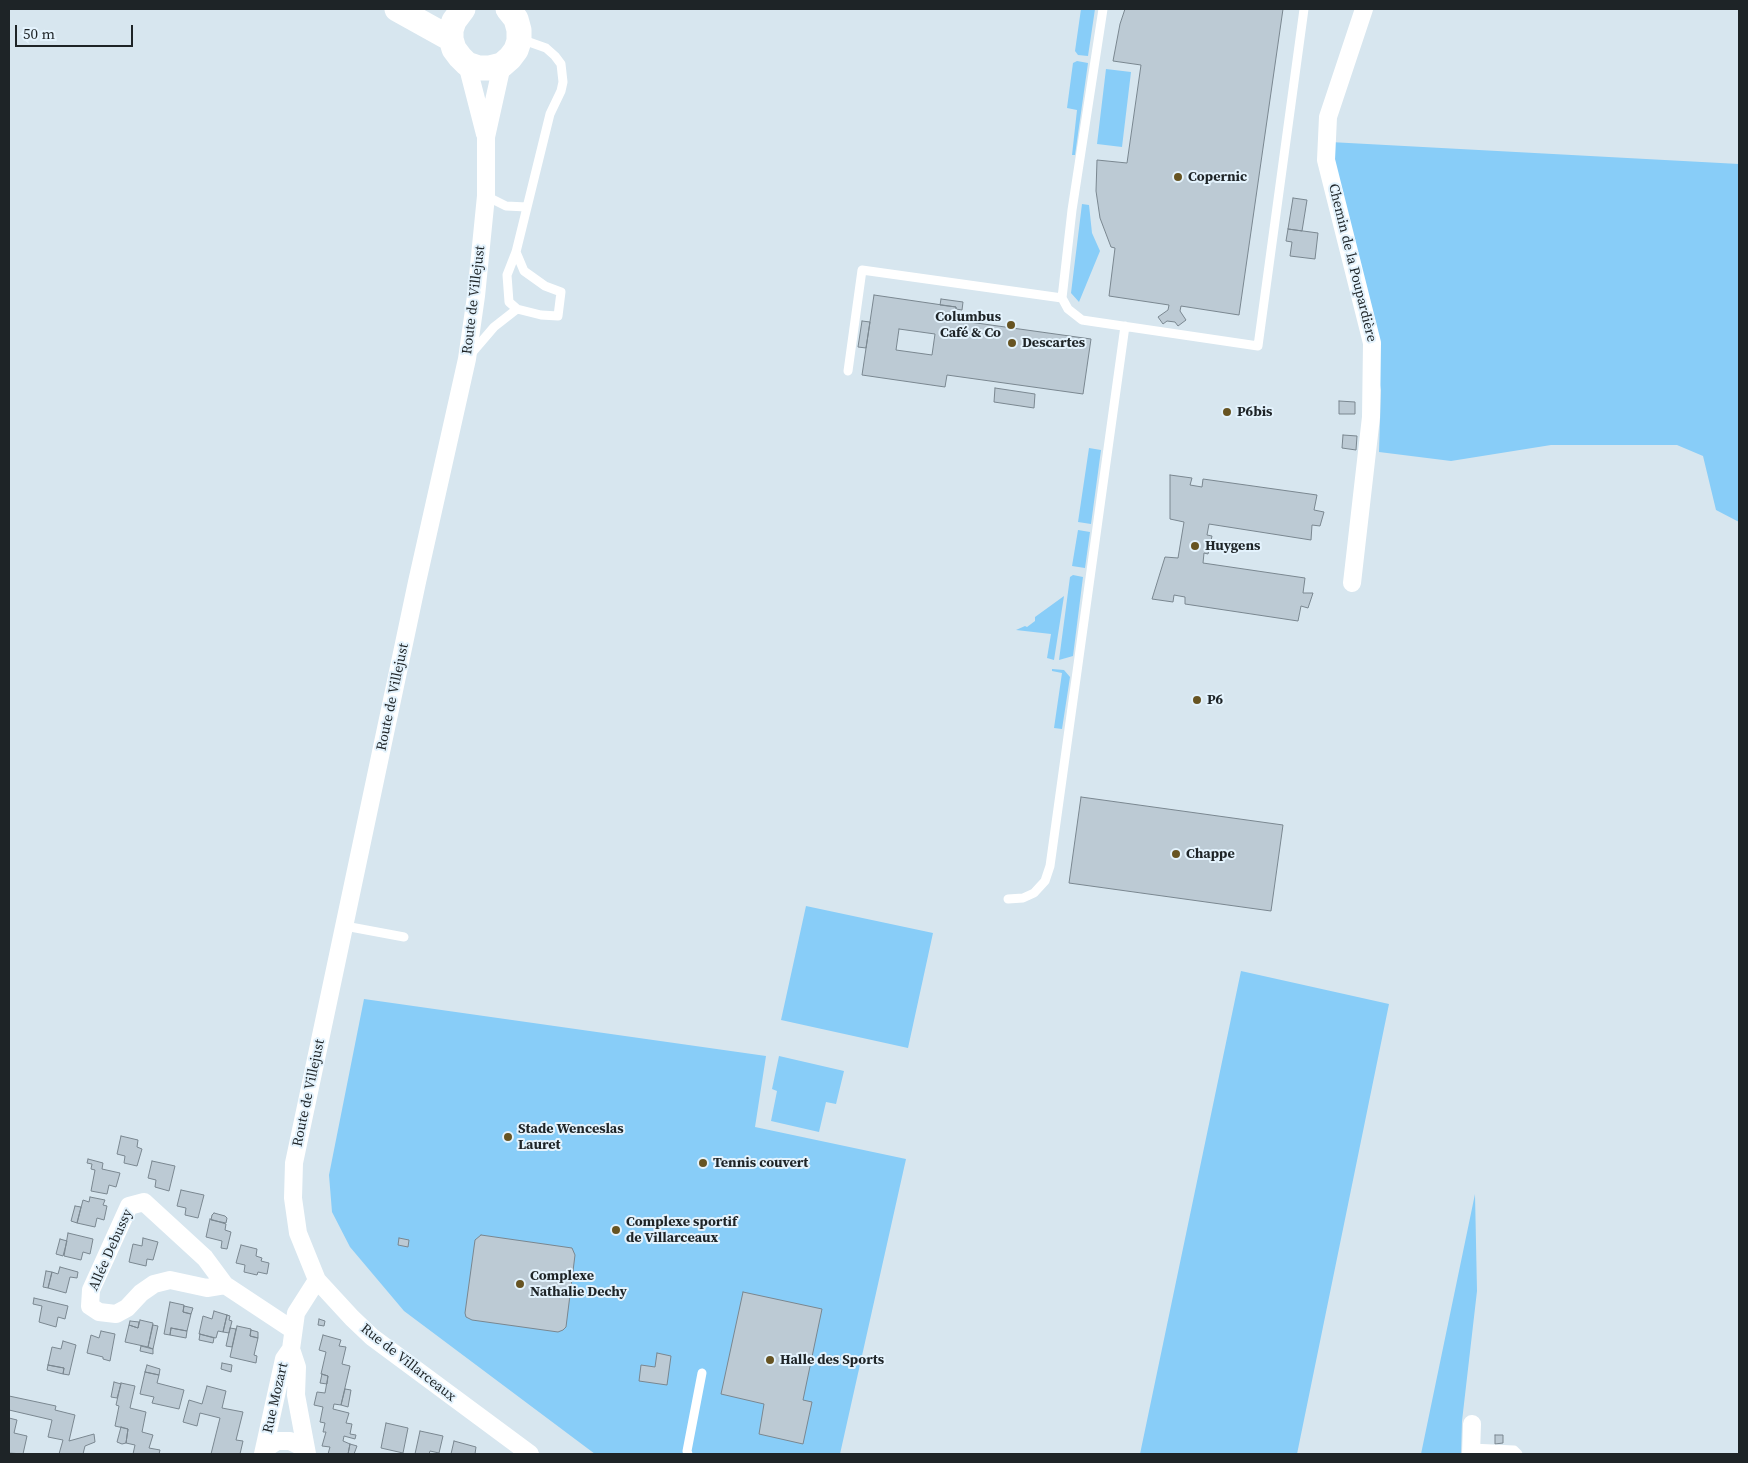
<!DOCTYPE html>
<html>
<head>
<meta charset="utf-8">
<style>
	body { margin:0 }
	#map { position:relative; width:1748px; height:1463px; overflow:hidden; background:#d7e6ef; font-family:"Source Serif 4",serif }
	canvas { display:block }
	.frame { position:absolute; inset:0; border:10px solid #1e2427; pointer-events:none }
	.scale { position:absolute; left:15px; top:25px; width:118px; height:22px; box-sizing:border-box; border:2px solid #1e2427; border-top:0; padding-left:6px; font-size:15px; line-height:18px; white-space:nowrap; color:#1e2427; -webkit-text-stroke:4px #e4f3fd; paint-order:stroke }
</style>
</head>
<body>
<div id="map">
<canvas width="1748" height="1463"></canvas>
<div class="frame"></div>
<div class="scale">50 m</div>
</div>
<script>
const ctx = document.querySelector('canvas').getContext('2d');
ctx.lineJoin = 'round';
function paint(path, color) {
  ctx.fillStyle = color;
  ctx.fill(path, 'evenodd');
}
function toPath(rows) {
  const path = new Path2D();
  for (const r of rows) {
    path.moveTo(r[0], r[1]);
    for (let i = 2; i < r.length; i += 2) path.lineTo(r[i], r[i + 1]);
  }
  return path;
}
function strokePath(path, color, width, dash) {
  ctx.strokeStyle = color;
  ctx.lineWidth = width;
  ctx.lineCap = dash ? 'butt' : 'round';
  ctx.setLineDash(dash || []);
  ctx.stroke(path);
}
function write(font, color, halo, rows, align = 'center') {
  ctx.font = font + ' "Source Serif 4",serif';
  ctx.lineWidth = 4;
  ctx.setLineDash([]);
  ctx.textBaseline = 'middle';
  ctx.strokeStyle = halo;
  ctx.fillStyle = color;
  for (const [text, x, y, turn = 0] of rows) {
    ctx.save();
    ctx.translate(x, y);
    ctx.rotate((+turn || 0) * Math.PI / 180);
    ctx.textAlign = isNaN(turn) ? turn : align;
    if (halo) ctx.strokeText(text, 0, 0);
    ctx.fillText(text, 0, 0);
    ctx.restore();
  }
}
paint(toPath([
	[1081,9,1095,9,1088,56,1078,55,1075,51],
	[1077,61,1088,63,1075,155,1072,155,1077,110,1067,108,1073,63],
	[1106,69,1131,72,1122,147,1097,144],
	[1330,142,1739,164,1739,522,1716,510,1703,456,1677,445,1551,445,1451,461,1379,452,1381,390],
	[1082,204,1089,205,1092,233,1100,251,1079,302,1071,293],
	[1089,448,1101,450,1091,524,1078,522],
	[1078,530,1090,532,1085,568,1072,566],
	[1073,575,1083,577,1073,656,1059,660,1070,577],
	[1064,596,1054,660,1047,658,1051,634,1016,630,1025,626,1027,627,1035,621,1035,617],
	[1052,669,1064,670,1070,677,1062,729,1054,728,1062,673,1052,671],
	[806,906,933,933,908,1048,781,1020],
	[1241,971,1389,1004,1297,1454,1140,1454],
	[364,999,766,1056,755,1127,906,1159,840,1454,595,1454,404,1311,350,1247,332,1212,329,1175],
	[779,1056,844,1071,836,1104,826,1102,819,1132,771,1121,777,1091,772,1089],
	[1475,1194,1477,1291,1462,1421,1461,1454,1421,1454]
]), '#88cdf8');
const building = toPath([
	[1125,9,1283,9,1239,315,1181,306,1180,311,1186,320,1178,326,1175,322,1167,321,1163,324,1158,317,1168,310,1169,305,1109,296,1115,248,1111,247,1100,218,1096,191,1097,160,1127,163,1141,65,1113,61,1120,24,1125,9],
	[1293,198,1307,200,1302,231,1288,229,1293,198],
	[1288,229,1318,233,1315,259,1290,256,1292,242,1286,241,1288,229],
	[874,295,956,307,955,320,1091,339,1083,394,947,375,945,387,862,375,874,295],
	[899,329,935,334,932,355,896,350,899,329],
	[941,299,963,302,962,310,956,309,956,307,940,305,941,299],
	[862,321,870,322,866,348,858,347,862,321],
	[995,388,1035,394,1034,408,994,402,995,388],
	[1339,401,1355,402,1355,414,1339,414,1339,401],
	[1343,435,1357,436,1356,450,1342,448,1343,435],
	[1170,475,1192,478,1190,485,1202,487,1203,479,1317,495,1314,510,1324,512,1320,526,1312,525,1311,540,1209,524,1207,535,1212,536,1208,554,1204,553,1203,563,1305,578,1303,593,1313,593,1308,608,1301,606,1298,621,1185,604,1185,597,1174,595,1173,602,1152,599,1165,557,1178,558,1184,522,1170,519,1170,475],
	[1081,797,1283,825,1271,911,1069,883,1081,797],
	[121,1136,138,1140,137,1147,142,1149,137,1166,124,1163,125,1156,117,1154,121,1136],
	[88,1159,103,1163,102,1169,120,1173,116,1187,109,1185,107,1194,91,1191,95,1170,91,1169,92,1164,87,1163,88,1159],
	[152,1161,175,1166,169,1191,155,1187,156,1180,148,1178,152,1161],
	[181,1190,204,1195,198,1218,185,1215,186,1208,177,1206,181,1190],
	[90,1197,105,1200,103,1205,107,1206,104,1220,97,1218,95,1227,77,1223,83,1200,89,1202,90,1197],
	[75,1206,81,1207,77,1223,71,1221,75,1206],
	[214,1213,225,1216,227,1218,226,1223,211,1220,212,1215,214,1213],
	[210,1219,226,1224,225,1230,231,1232,227,1249,221,1248,222,1241,206,1237,210,1219],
	[68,1233,93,1239,90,1254,83,1252,81,1260,64,1256,68,1233],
	[481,1235,572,1248,575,1255,566,1327,563,1330,558,1332,472,1320,466,1317,465,1313,475,1240,481,1235],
	[143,1238,158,1242,153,1260,147,1259,146,1266,129,1262,133,1244,142,1246,143,1238],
	[399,1238,409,1240,408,1247,398,1245,399,1238],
	[60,1239,67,1241,63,1256,56,1254,60,1239],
	[241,1245,257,1249,256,1256,262,1258,261,1261,269,1263,267,1274,258,1272,257,1275,244,1272,245,1265,236,1263,241,1245],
	[60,1267,78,1272,77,1278,70,1277,66,1293,48,1288,52,1272,58,1274,60,1267],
	[46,1271,52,1272,48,1288,43,1287,46,1271],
	[743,1292,822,1309,803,1400,812,1402,803,1444,759,1434,764,1404,721,1394,743,1292],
	[34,1298,68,1306,65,1319,58,1317,56,1327,39,1322,42,1306,33,1304,34,1298],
	[170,1302,184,1305,183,1312,191,1314,187,1331,171,1328,170,1335,164,1334,170,1302],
	[184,1306,193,1308,191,1314,183,1312,184,1306],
	[214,1311,227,1315,223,1332,218,1331,216,1338,199,1334,203,1316,212,1319,214,1311],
	[227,1315,230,1316,229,1320,232,1321,229,1333,223,1332,227,1315],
	[319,1319,325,1321,324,1326,318,1325,319,1319],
	[140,1320,153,1323,148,1347,125,1342,129,1325,138,1328,140,1320],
	[130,1321,139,1322,138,1328,129,1325,130,1321],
	[153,1325,158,1326,153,1349,148,1347,153,1325],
	[237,1326,251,1329,250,1336,258,1338,254,1355,257,1356,256,1363,230,1357,237,1326],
	[171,1328,187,1331,186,1338,170,1335,171,1328],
	[230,1328,236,1329,232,1347,226,1346,230,1328],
	[251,1330,258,1332,258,1338,250,1336,251,1330],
	[101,1331,115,1334,110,1361,103,1359,103,1357,87,1353,91,1335,99,1338,101,1331],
	[200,1334,214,1338,213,1343,199,1340,200,1334],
	[323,1335,341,1340,339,1346,346,1347,342,1364,350,1366,341,1405,334,1404,333,1409,349,1413,346,1423,352,1424,350,1434,356,1435,355,1439,344,1436,343,1441,350,1444,348,1454,328,1454,330,1447,322,1446,326,1432,323,1432,325,1423,320,1422,323,1407,314,1405,317,1392,325,1393,328,1376,321,1374,326,1352,319,1350,323,1335],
	[63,1341,76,1345,69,1375,63,1374,64,1368,48,1365,52,1347,61,1349,63,1341],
	[141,1346,153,1349,153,1354,140,1351,141,1346],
	[657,1353,671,1356,667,1385,639,1381,641,1365,655,1367,657,1353],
	[222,1363,232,1365,231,1372,221,1369,222,1363],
	[48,1365,64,1368,63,1374,47,1370,48,1365],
	[147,1365,160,1369,159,1375,145,1372,147,1365],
	[145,1372,159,1375,157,1383,184,1390,179,1409,152,1403,154,1397,140,1394,145,1372],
	[322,1374,328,1376,327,1384,320,1383,322,1374],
	[114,1382,121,1384,117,1398,111,1397,114,1382],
	[121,1383,135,1386,130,1408,146,1412,142,1432,153,1435,149,1448,160,1450,159,1454,133,1454,135,1445,126,1443,128,1429,115,1426,119,1406,116,1405,121,1383],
	[207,1386,226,1391,222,1408,243,1412,236,1440,243,1441,240,1454,211,1454,220,1418,200,1413,197,1426,183,1422,189,1400,202,1404,207,1386],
	[345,1389,351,1390,348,1407,341,1405,345,1389],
	[9,1396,56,1406,55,1410,75,1415,69,1441,94,1434,95,1442,85,1446,83,1454,59,1454,63,1440,48,1437,52,1420,9,1410,9,1396],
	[9,1418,17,1420,14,1433,27,1436,23,1454,9,1453,9,1418],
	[386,1423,408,1428,403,1453,381,1448,386,1423],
	[121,1427,128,1429,126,1443,122,1444,117,1442,121,1427],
	[420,1431,443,1436,439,1453,430,1451,429,1454,415,1454,420,1431],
	[1495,1435,1503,1435,1503,1443,1495,1444,1495,1435],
	[454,1441,476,1447,475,1454,451,1454,454,1441],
	[350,1444,357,1446,354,1454,348,1454,350,1444]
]);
paint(building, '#bccad4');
strokePath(building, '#7a8790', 1);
strokePath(toPath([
	[1103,9,1072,210,1062,298,1068,309,1082,320,1258,346,1304,9],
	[486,196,506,206,527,207],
	[516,252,524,271,545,286,561,292,558,316,541,315,517,309,509,302,507,275,516,252,550,114,561,91,563,82,561,64,555,56,546,48,529,42,519,41],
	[470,355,494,327,517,309],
	[848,371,862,270,1062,298],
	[1008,899,1023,898,1034,893,1045,881,1050,866,1125,326],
	[345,926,404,937],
	[1471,1448,1514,1450,1518,1454],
	[688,1454,687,1451,702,1373]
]), '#fff', 9);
strokePath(toPath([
	[467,64,485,134],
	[502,65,486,137,486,196,476,296,467,359,417,582,294,1163,293,1198,298,1233,317,1280,352,1318,372,1337,530,1454],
	[1352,583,1371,417,1372,343,1326,160,1328,117,1364,9],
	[225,1285,207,1288,170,1280,154,1284,141,1293,127,1308,116,1314,99,1312,90,1306,91,1290,129,1206,144,1202,205,1258,225,1285,293,1330],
	[291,1349,297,1367,296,1395,307,1454],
	[265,1449,277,1441,290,1441,306,1449],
	[263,1454,284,1359,291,1349,296,1313,317,1280],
	[1471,1454,1472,1424]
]), '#fff', 18);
strokePath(toPath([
	[397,9,451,39],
	[463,9,454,21,451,30,451,39,454,49,460,57,467,64,479,68,490,68,502,65,510,58,516,50,519,41,519,30,516,19,508,9]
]), '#fff', 25);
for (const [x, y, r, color] of [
	[1178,177,5,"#675422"],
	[1011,325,5,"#675422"],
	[1012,343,5,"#675422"],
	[1227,412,5,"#675422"],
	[1195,546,5,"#675422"],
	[1197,700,5,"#675422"],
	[1176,854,5,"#675422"],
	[508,1137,5,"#675422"],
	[703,1163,5,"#675422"],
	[616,1230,5,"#675422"],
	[520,1284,5,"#675422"],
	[770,1360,5,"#675422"]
]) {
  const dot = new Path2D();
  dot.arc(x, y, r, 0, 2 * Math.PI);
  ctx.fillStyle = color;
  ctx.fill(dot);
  strokePath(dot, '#e4f3fd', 2);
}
write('bold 14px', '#1e2427', '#e4f3fd', [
	["Copernic",1188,177],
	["Columbus",1001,317,"right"],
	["Café & Co",1001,333,"right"],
	["Descartes",1022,343],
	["P6bis",1237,412],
	["Huygens",1205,546],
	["P6",1207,700],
	["Chappe",1186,854],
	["Stade Wenceslas",518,1129],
	["Lauret",518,1145],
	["Tennis couvert",713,1163],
	["Complexe sportif",626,1222],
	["de Villarceaux",626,1238],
	["Complexe",530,1276],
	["Nathalie Dechy",530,1292],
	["Halle des Sports",780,1360]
], 'left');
write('14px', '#1e2427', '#e4f3fd', [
	["Chemin de la Poupardière",1352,263,76],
	["Route de Villejust",474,300,-83],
	["Route de Villejust",393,697,-78],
	["Route de Villejust",309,1093,-78],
	["Allée Debussy",111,1250,-66],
	["Rue de Villarceaux",408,1363,38],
	["Rue Mozart",276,1398,-77]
]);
</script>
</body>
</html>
